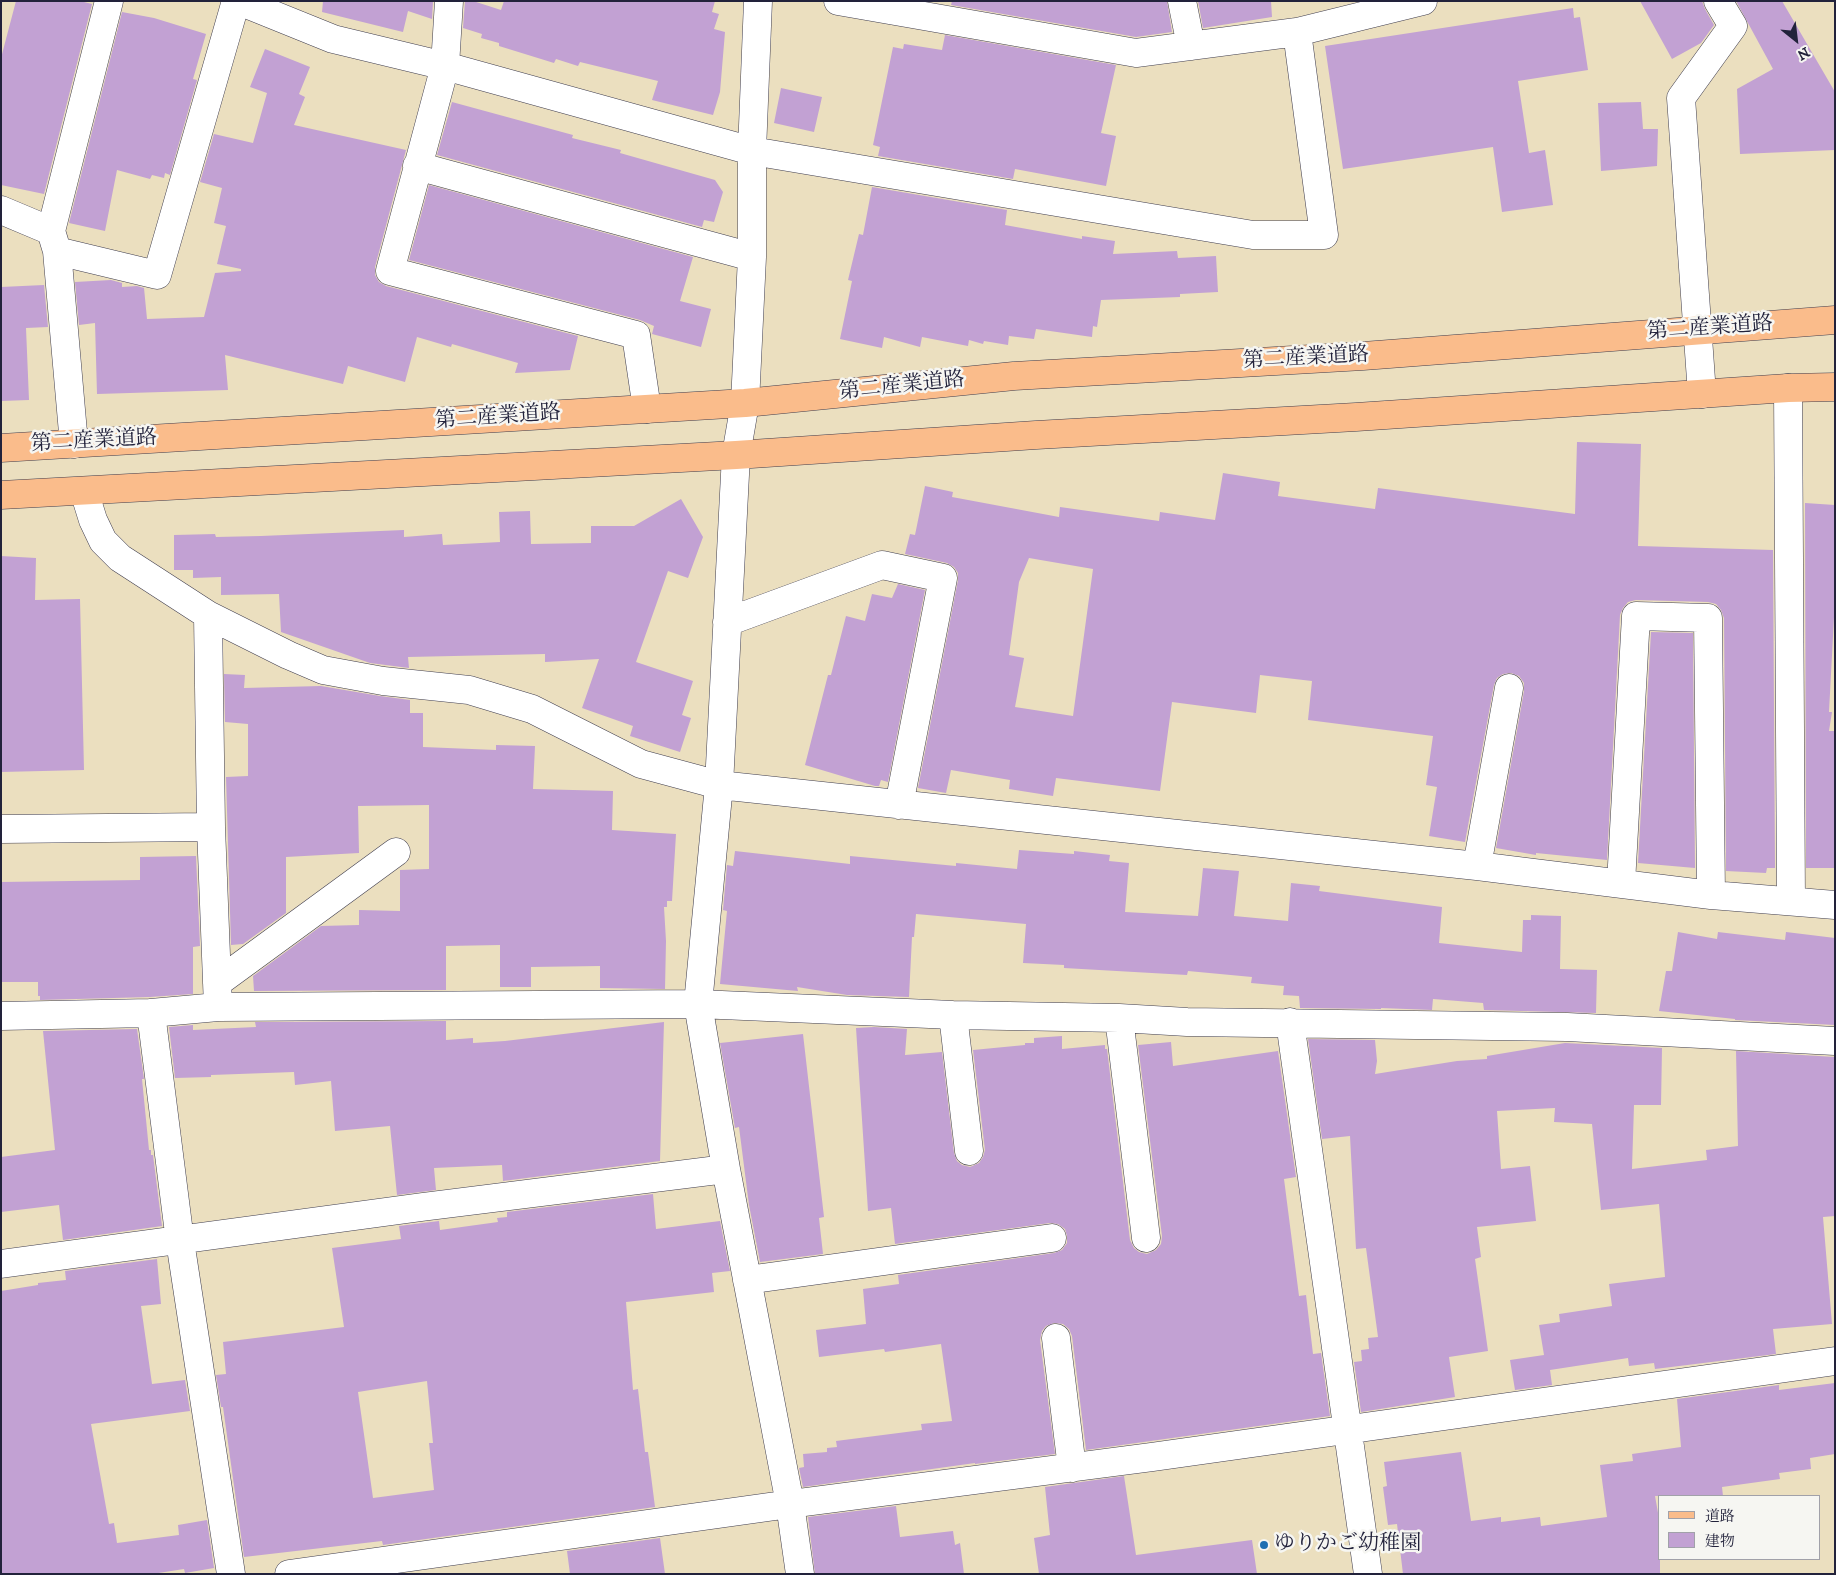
<!DOCTYPE html>
<html>
<head>
<meta charset="utf-8">
<style>
	body { margin:0 }
	#map { position:relative; width:1836px; height:1575px; overflow:hidden; background:#ebdfbf; font-family:"IM FELL DW Pica","Noto Serif JP",serif }
	canvas { display:block }
	.frame { position:absolute; inset:0; border:2px solid #22223b; pointer-events:none }
	.legend { position:absolute; left:1658px; top:1495px; width:162px; height:65px; box-sizing:border-box; background:#f6f6f2; border:1px solid #a1a1a9; margin:0; padding:6px 9px; list-style:none; font-size:15px; color:#22223b }
	.legend li { display:flex; align-items:center; gap:10px; height:25px }
	.legend b { width:25px; border:1px solid #a1a1a9 }
	.north { position:absolute; left:1771px; top:15px; width:50px; height:50px; -webkit-text-stroke:4px #f6f6f2; paint-order:stroke; rotate:151deg; font-size:14px; font-weight:700; line-height:20px; text-align:center; color:#22223b }
	.north::after { content:''; display:block; margin:auto; width:18px; height:22px; background:#22223b; clip-path:polygon(50% 0,100% 100%,50% 72%,0 100%) }
</style>
</head>
<body>
<div id="map">
<canvas width="1836" height="1575"></canvas>
<div class="frame"></div>
<ul class="legend">
<li><b style="height:6px;background:#fabc8b"></b>道路</li>
<li><b style="height:14px;background:#c2a1d3"></b>建物</li>
</ul>
<div class="north">N</div>
</div>
<script>
const ctx = document.querySelector('canvas').getContext('2d');
ctx.lineJoin = 'round';
function paint(path, color) {
  ctx.fillStyle = color;
  ctx.fill(path, 'evenodd');
}
function toPath(rows) {
  const path = new Path2D();
  for (const r of rows) {
    path.moveTo(r[0], r[1]);
    for (let i = 2; i < r.length; i += 2) path.lineTo(r[i], r[i + 1]);
  }
  return path;
}
function strokePath(path, color, width, dash) {
  ctx.strokeStyle = color;
  ctx.lineWidth = width;
  ctx.lineCap = dash ? 'butt' : 'round';
  ctx.setLineDash(dash || []);
  ctx.stroke(path);
}
function write(font, color, halo, rows, align = 'center') {
  ctx.font = font + ' "IM FELL DW Pica","Noto Serif JP",serif';
  ctx.lineWidth = 5;
  ctx.setLineDash([]);
  ctx.textBaseline = 'middle';
  ctx.strokeStyle = halo;
  ctx.fillStyle = color;
  for (const [text, x, y, turn = 0] of rows) {
    ctx.save();
    ctx.translate(x, y);
    ctx.rotate((+turn || 0) * Math.PI / 180);
    ctx.textAlign = isNaN(turn) ? turn : align;
    if (halo) ctx.strokeText(text, 0, 0);
    ctx.fillText(text, 0, 0);
    ctx.restore();
  }
}
paint(toPath([
	[16,1,80,1,92,4,44,194,1,185,1,58],
	[323,1,433,1,432,19,408,11,403,32,322,12],
	[465,1,473,1,501,10,504,1,715,1,712,12,719,14,714,29,725,32,720,92,713,115,652,100,658,81,580,62,578,66,556,59,554,63,499,46,499,43,481,38,482,34,463,28],
	[952,1,1167,1,1172,32,1136,37,951,5],
	[1198,1,1271,1,1272,17,1203,28],
	[1640,1,1702,1,1705,9,1714,25,1701,43,1672,59],
	[1736,1,1782,1,1835,92,1835,150,1740,154,1737,89,1773,69],
	[1573,8,1574,18,1580,17,1588,70,1518,81,1529,153,1545,150,1553,205,1502,212,1493,147,1343,169,1325,46],
	[122,12,154,18,206,34,193,79,197,80,170,175,165,173,164,178,152,175,150,179,117,170,105,231,69,223],
	[945,35,1116,65,1101,133,1116,136,1106,186,1015,169,1013,179,878,156,880,147,873,145,893,47,903,49,904,44,942,50],
	[265,49,310,67,299,94,305,97,294,125,406,150,375,267,375,275,379,282,386,286,578,336,570,370,515,373,518,363,452,344,451,347,417,337,405,382,348,366,343,384,225,355,228,390,97,394,95,323,79,325,75,282,111,280,122,283,122,287,137,286,144,288,147,319,204,317,215,273,241,271,241,269,217,264,226,226,214,223,222,188,200,182,214,134,253,143,267,93,250,87],
	[781,88,822,97,814,132,774,123],
	[452,102,573,135,572,138,621,150,620,153,715,180,723,192,714,222,704,220,702,227,437,155],
	[1641,102,1643,129,1658,129,1657,166,1601,171,1598,103],
	[429,185,693,257,680,301,711,309,701,347,652,334,654,326,640,320,409,260],
	[872,187,1007,210,1005,225,1082,239,1082,236,1115,241,1113,254,1177,251,1178,258,1216,256,1218,292,1180,294,1180,297,1101,300,1097,327,1093,326,1092,337,1036,329,1034,339,1009,336,1008,345,984,341,983,344,969,340,968,346,922,337,920,347,884,337,882,348,840,339,852,281,848,280,859,234,863,235],
	[44,285,48,327,26,328,29,400,1,401,1,287],
	[1577,442,1641,444,1638,546,1773,550,1775,868,1767,868,1766,873,1726,871,1724,618,1721,610,1716,604,1708,602,1636,600,1628,602,1623,608,1620,615,1607,860,1536,853,1536,855,1496,848,1524,691,1524,683,1519,676,1511,673,1503,674,1497,678,1494,685,1465,842,1429,836,1437,787,1426,785,1433,736,1308,720,1312,681,1260,675,1256,713,1172,702,1160,791,1056,778,1053,796,1009,789,1010,780,951,770,946,793,918,788,958,580,958,573,954,567,947,563,905,554,910,534,915,535,925,486,953,492,952,497,1059,517,1060,507,1159,521,1160,512,1215,520,1223,473,1280,482,1278,496,1375,509,1378,488,1575,514],
	[1029,558,1093,569,1073,716,1015,707,1024,658,1009,655,1019,582],
	[681,499,703,537,688,578,668,571,636,662,693,681,682,715,691,718,680,752,630,736,633,726,582,708,599,659,545,662,545,654,408,657,409,668,370,663,281,632,279,594,221,595,221,577,193,578,193,570,174,570,174,535,215,534,216,537,261,536,404,530,404,537,442,534,443,545,500,542,499,512,530,511,531,544,591,543,591,526,634,526],
	[1805,503,1835,505,1835,598,1829,712,1832,712,1829,731,1835,731,1835,868,1806,868],
	[1,556,36,558,35,600,80,599,84,770,1,772],
	[898,584,925,590,888,782,881,780,879,786,875,786,805,765,828,675,831,675,846,616,865,621,872,594,892,598],
	[1651,632,1693,633,1695,868,1638,863],
	[224,674,245,675,244,688,321,686,380,696,410,700,410,713,423,713,423,747,496,750,496,745,535,746,533,789,613,791,612,830,676,834,672,901,667,901,667,907,664,907,666,941,665,989,600,988,600,966,531,967,531,987,500,987,500,945,446,946,446,990,254,991,253,976,321,926,359,925,359,910,400,911,400,870,429,869,429,805,358,806,359,853,286,857,286,913,243,944,231,945,226,777,248,776,248,724,225,722],
	[1019,850,1074,854,1074,851,1110,855,1109,861,1129,863,1125,912,1198,916,1203,868,1239,871,1234,916,1288,921,1291,883,1320,886,1319,891,1442,907,1439,943,1522,952,1523,920,1531,920,1531,915,1561,916,1560,969,1597,970,1596,1013,1484,1010,1483,1003,1433,999,1432,1010,1381,1008,1381,1009,1300,1008,1299,996,1283,995,1284,986,1251,983,1252,977,1188,971,1187,975,1064,968,1064,965,1023,963,1026,924,916,914,914,937,912,937,909,997,847,995,797,987,798,991,720,984,727,911,723,910,727,865,733,866,735,851,850,864,850,856,956,866,956,863,1017,869],
	[196,856,200,946,193,947,193,994,150,997,40,1000,40,996,38,996,38,982,1,982,1,882,140,880,140,857],
	[1678,932,1717,939,1718,932,1785,940,1786,932,1835,938,1835,1025,1735,1020,1735,1019,1659,1011,1666,971,1672,971],
	[446,1021,446,1040,473,1038,473,1043,505,1041,664,1022,660,1161,503,1181,502,1165,434,1168,436,1190,397,1195,390,1126,335,1131,331,1081,295,1085,294,1072,211,1075,211,1077,175,1078,169,1027,193,1025,193,1030,256,1027,255,1022],
	[874,1027,907,1029,905,1055,942,1052,954,1153,957,1161,962,1165,970,1167,979,1163,983,1157,985,1150,973,1050,1025,1045,1025,1043,1034,1043,1034,1038,1062,1036,1062,1049,1105,1045,1105,1049,1107,1049,1130,1240,1134,1248,1139,1252,1147,1254,1156,1250,1161,1244,1162,1236,1138,1045,1171,1042,1173,1066,1278,1051,1296,1177,1284,1179,1299,1296,1306,1295,1313,1354,1321,1353,1330,1416,1086,1450,1072,1336,1069,1329,1063,1324,1054,1323,1046,1326,1042,1331,1040,1340,1055,1454,975,1464,975,1463,803,1487,799,1468,804,1467,803,1454,827,1452,827,1448,837,1447,836,1441,922,1430,921,1424,952,1421,941,1344,885,1352,884,1349,819,1357,816,1330,866,1324,863,1289,899,1284,898,1275,1054,1253,1062,1250,1067,1243,1067,1236,1065,1229,1058,1224,1050,1223,895,1244,891,1208,868,1211,856,1028],
	[137,1029,144,1079,142,1079,149,1150,151,1150,151,1155,153,1155,162,1226,63,1240,59,1205,1,1212,1,1157,55,1150,43,1031],
	[803,1034,824,1217,819,1218,823,1254,760,1262,749,1205,739,1127,735,1128,720,1043],
	[1308,1039,1375,1040,1377,1061,1375,1074,1457,1061,1487,1059,1487,1056,1565,1043,1662,1048,1661,1105,1634,1105,1632,1169,1707,1160,1706,1150,1738,1146,1736,1051,1835,1057,1835,1216,1823,1217,1832,1324,1773,1329,1776,1354,1655,1369,1654,1363,1629,1366,1628,1358,1550,1370,1552,1385,1515,1390,1510,1360,1544,1355,1539,1325,1560,1322,1559,1314,1612,1306,1609,1284,1665,1277,1659,1204,1601,1210,1592,1124,1554,1122,1555,1108,1497,1111,1501,1169,1530,1166,1536,1221,1477,1227,1481,1257,1475,1259,1488,1351,1449,1357,1455,1397,1361,1412,1354,1362,1362,1361,1361,1350,1369,1349,1368,1338,1378,1337,1366,1248,1356,1249,1350,1136,1322,1139],
	[653,1194,656,1229,720,1221,730,1271,712,1273,714,1292,626,1302,633,1390,638,1389,645,1452,648,1452,655,1507,383,1545,382,1541,244,1557,223,1407,221,1407,216,1375,226,1374,223,1342,344,1327,332,1248,401,1239,399,1226,439,1221,440,1230,498,1222,497,1218,507,1217,507,1212],
	[427,1381,433,1443,429,1443,434,1490,373,1498,358,1392],
	[157,1259,161,1304,141,1306,152,1384,185,1380,190,1411,91,1424,109,1524,114,1523,117,1543,179,1535,178,1525,207,1520,214,1568,185,1573,184,1569,152,1574,1,1574,1,1291,38,1285,38,1283,66,1280,65,1271],
	[1835,1383,1835,1454,1810,1458,1811,1469,1779,1473,1780,1479,1722,1487,1723,1496,1655,1496,1660,1524,1660,1574,1403,1574,1397,1524,1388,1525,1383,1487,1387,1486,1384,1462,1461,1452,1471,1521,1501,1517,1501,1522,1540,1517,1541,1526,1607,1517,1600,1465,1633,1461,1632,1454,1681,1447,1677,1399,1779,1385,1779,1390],
	[1124,1476,1136,1555,1252,1540,1257,1574,1039,1574,1034,1538,1050,1535,1045,1487],
	[896,1506,900,1537,953,1531,955,1545,960,1543,964,1574,815,1574,808,1517],
	[660,1538,665,1574,570,1574,567,1551]
]), '#c2a1d3');
const minor = toPath([
	[239,1,333,39,445,66,752,151,1253,235,1324,235,1297,32],
	[449,1,445,66,390,271,636,335,647,409],
	[758,1,752,151,752,257,745,403,736,455,719,785,698,1004,726,1169,790,1504,800,1574],
	[838,1,1136,53,1297,32,1423,1],
	[1182,1,1191,46],
	[417,166,752,257],
	[1,210,51,231,57,251,74,444],
	[51,231,109,1],
	[57,251,157,275,236,1],
	[1788,388,1791,901],
	[1702,394,1681,98,1733,26,1718,1],
	[84,491,93,520,103,541,120,558,208,615,288,655,323,670,383,681,469,690,532,709,641,764,719,785,1477,866,1711,895,1835,905],
	[208,615,211,827,218,1007],
	[727,622,882,565,943,578,899,805],
	[1,829,211,827],
	[1477,866,1509,688],
	[1621,883,1636,616,1708,618,1711,895],
	[217,983,396,852],
	[151,1013,180,1241,231,1574],
	[953,1015,969,1151],
	[1,1016,151,1013,218,1007,698,1004,953,1015,1119,1018,1187,1022,1567,1027,1835,1041],
	[1119,1018,1146,1238],
	[1290,1022,1368,1574],
	[1,1264,422,1207,726,1169],
	[747,1280,1052,1238],
	[1056,1338,1072,1468],
	[289,1574,790,1504,1152,1457,1835,1361]
]);
const major = toPath([
	[1,448,745,403,1014,376,1363,356,1835,320],
	[1,495,736,455,1036,435,1356,417,1788,388,1835,387]
]);
strokePath(minor, '#403e4f', 29);
strokePath(major, '#403e4f', 29);
strokePath(minor, '#fff', 28);
strokePath(major, '#fabc8b', 28);
for (const [x, y, r, color] of [
	[1264,1545,5,"#1f6fb2"]
]) {
  const dot = new Path2D();
  dot.arc(x, y, r, 0, 2 * Math.PI);
  ctx.fillStyle = color;
  ctx.fill(dot);
  strokePath(dot, '#f6f6f2', 2);
}
write('21px', '#22223b', '#f6f6f2', [
	["第二産業道路",1710,329,-4],
	["第二産業道路",1306,359,-3],
	["第二産業道路",902,387,-6],
	["第二産業道路",498,418,-4],
	["第二産業道路",94,442,-3]
]);
write('21px', '#22223b', '#f6f6f2', [
	["ゆりかご幼稚園",1274,1545]
], 'left');
</script>
</body>
</html>
